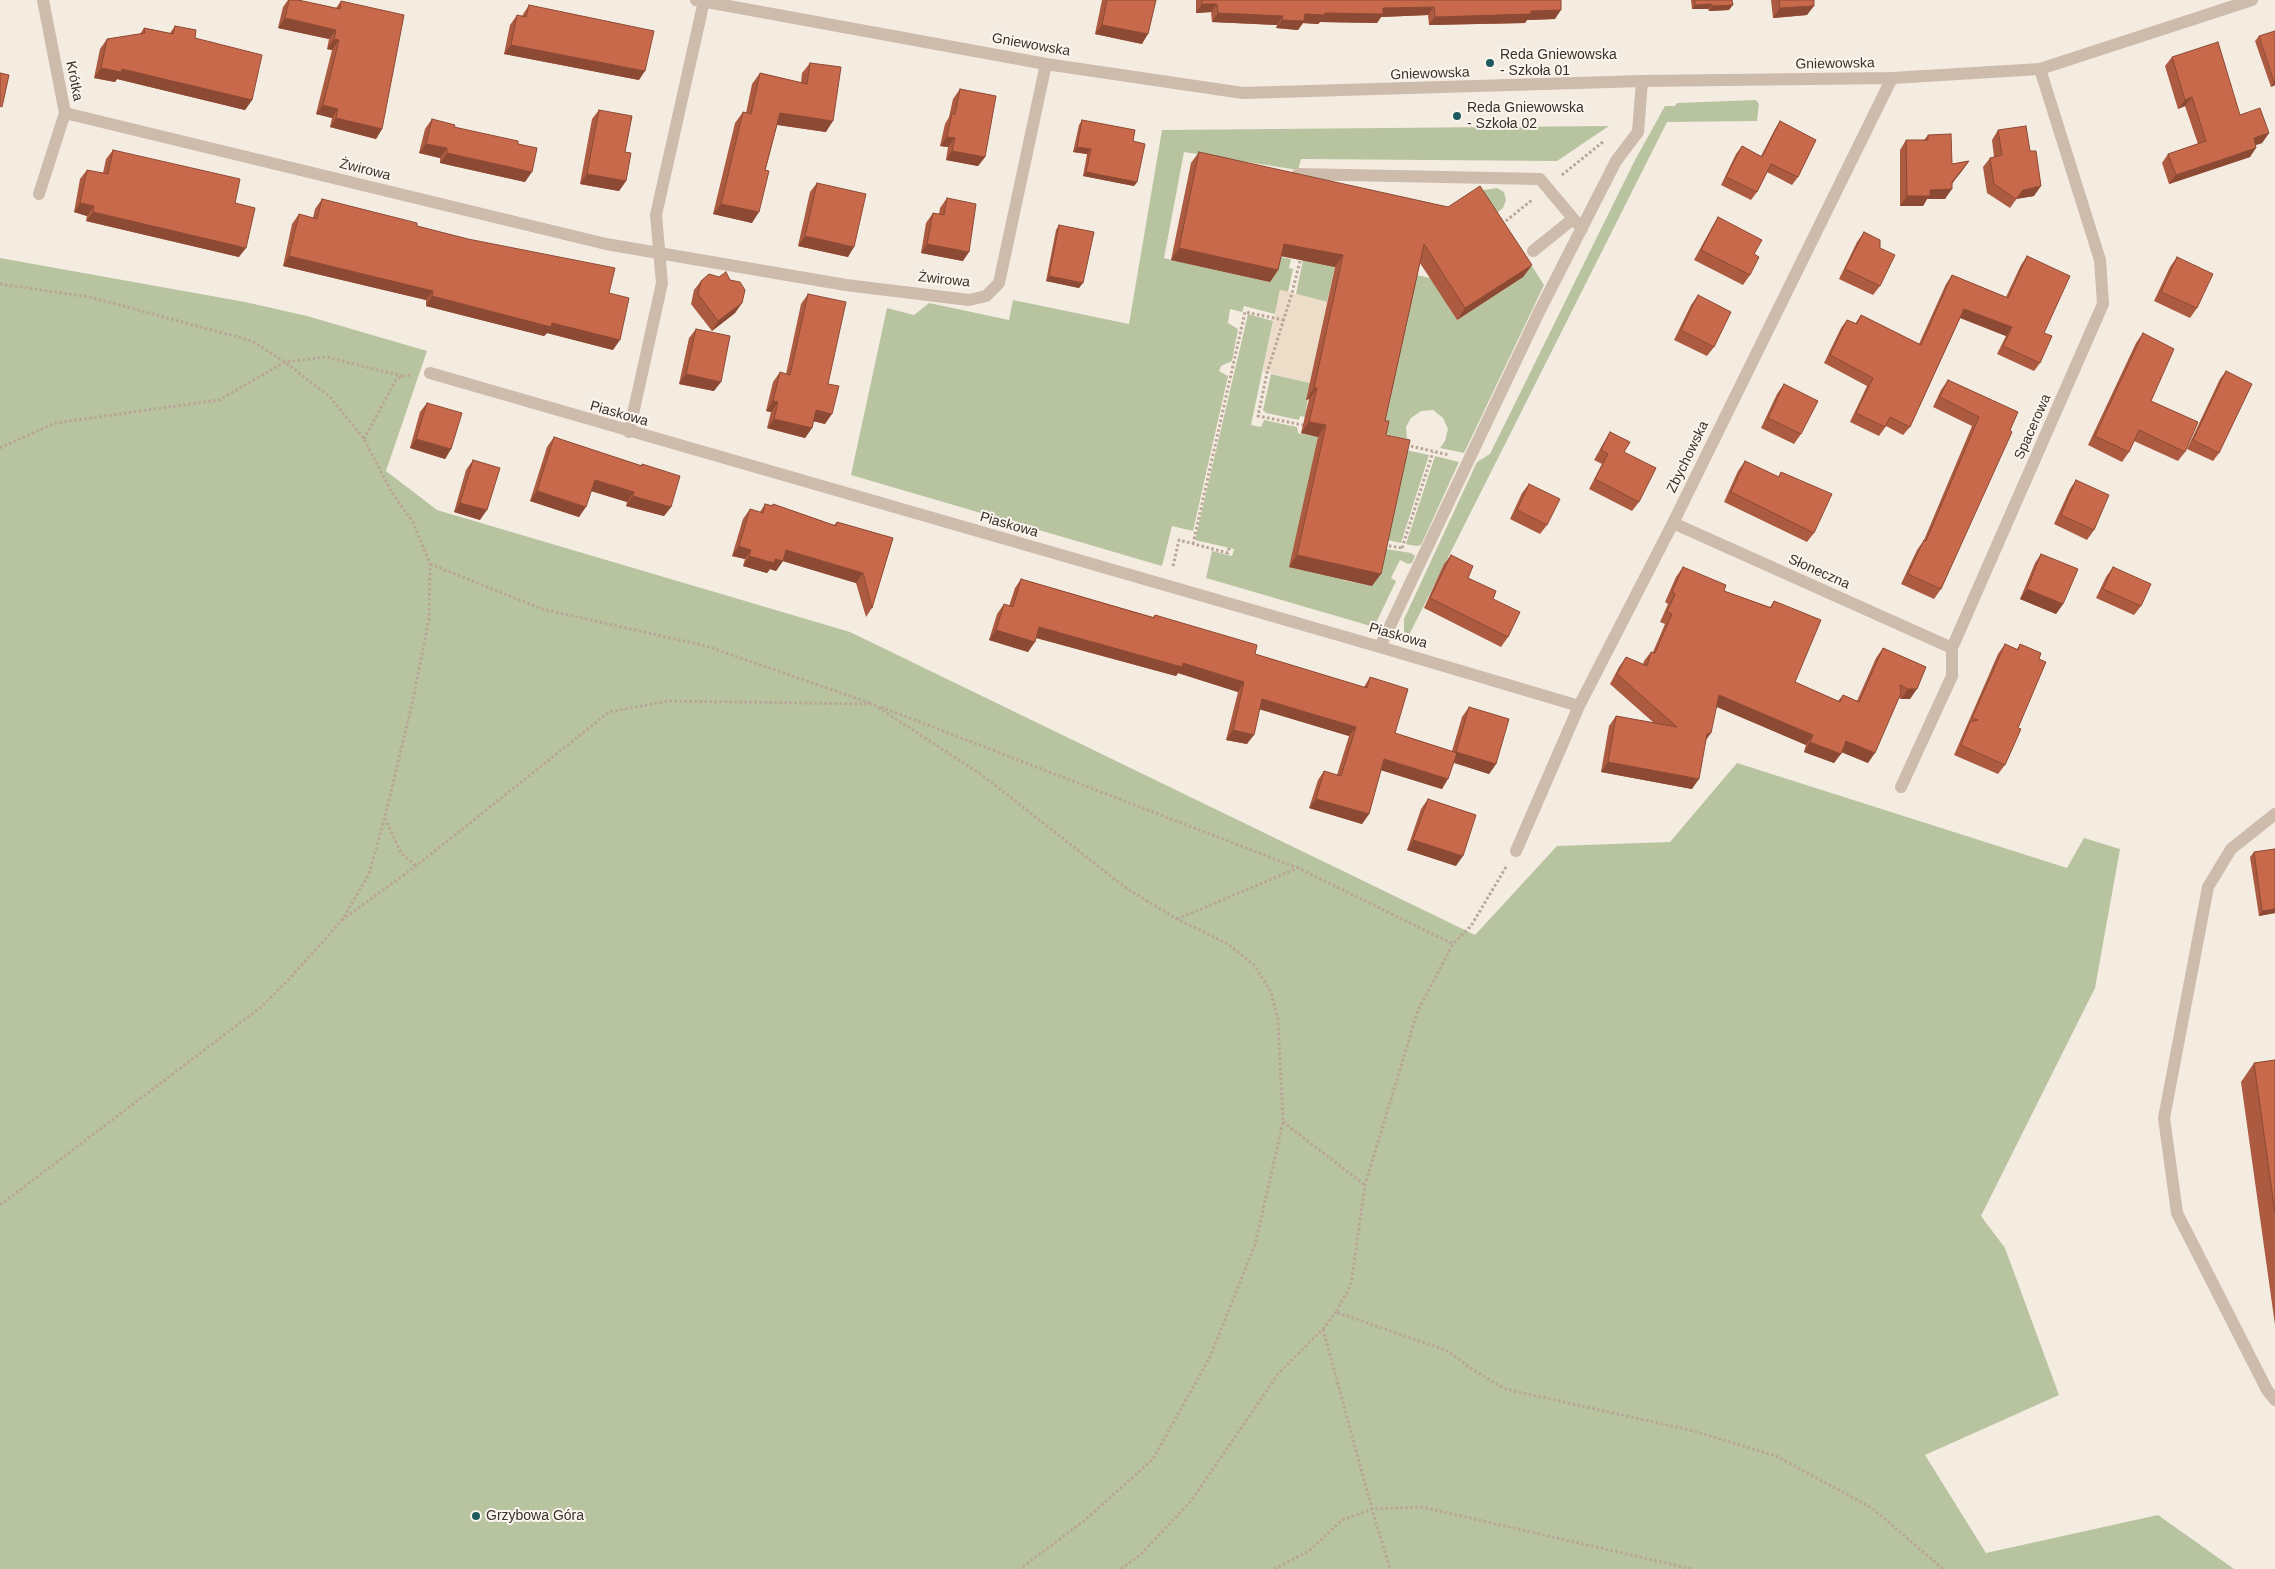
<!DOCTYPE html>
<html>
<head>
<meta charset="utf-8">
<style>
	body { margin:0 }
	canvas { display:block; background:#f4ebe1 }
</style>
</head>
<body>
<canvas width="2275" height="1569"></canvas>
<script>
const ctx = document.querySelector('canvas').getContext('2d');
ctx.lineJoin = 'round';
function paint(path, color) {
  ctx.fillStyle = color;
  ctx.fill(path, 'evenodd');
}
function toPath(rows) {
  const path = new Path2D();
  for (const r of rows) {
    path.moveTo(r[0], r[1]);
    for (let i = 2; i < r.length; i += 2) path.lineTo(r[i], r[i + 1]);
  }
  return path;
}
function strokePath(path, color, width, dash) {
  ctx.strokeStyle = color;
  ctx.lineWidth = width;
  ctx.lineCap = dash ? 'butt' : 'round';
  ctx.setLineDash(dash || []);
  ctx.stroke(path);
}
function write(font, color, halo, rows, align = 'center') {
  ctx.font = font + ' Arial,sans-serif';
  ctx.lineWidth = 4;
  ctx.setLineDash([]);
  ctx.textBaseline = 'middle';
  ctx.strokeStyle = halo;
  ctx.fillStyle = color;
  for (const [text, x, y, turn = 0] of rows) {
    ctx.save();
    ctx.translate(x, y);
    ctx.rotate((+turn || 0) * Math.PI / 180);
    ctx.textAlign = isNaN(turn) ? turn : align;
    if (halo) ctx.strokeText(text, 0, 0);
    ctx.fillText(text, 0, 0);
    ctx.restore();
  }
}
paint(toPath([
	[1756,100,1759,104,1757,121,1667,122,1408,637,1404,636,1404,619,1477,462,1490,454,1634,162,1665,106,1675,106,1677,103],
	[1609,126,1557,161,1301,159,1298,170,1184,152,1164,258,1269,282,1276,256,1291,259,1289,268,1293,269,1288,292,1280,290,1275,314,1244,306,1242,312,1230,309,1228,323,1238,329,1232,361,1221,366,1219,371,1228,376,1193,531,1172,526,1162,566,851,475,887,308,914,315,929,303,1009,320,1013,300,1129,324,1162,130],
	[1497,188,1504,192,1506,200,1503,208,1490,218,1478,191],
	[1305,250,1337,257,1327,302,1296,294],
	[0,258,245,302,307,316,427,351,386,471,437,510,850,632,1475,935,1557,846,1670,842,1737,763,2067,868,2084,838,2120,849,2095,988,1981,1216,2005,1248,2059,1395,1925,1455,1986,1553,2158,1515,2234,1569,0,1569],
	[1532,266,1544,285,1464,453,1440,448,1445,441,1448,429,1443,418,1433,410,1421,411,1411,418,1406,427,1407,439,1381,433,1412,274,1430,278,1457,320,1523,277,1521,273],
	[1248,314,1273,321,1251,425,1261,427,1264,420,1297,427,1298,433,1318,437,1343,580,1372,586,1380,548,1411,553,1415,556,1412,563,1408,564,1400,560,1391,578,1396,581,1374,627,1206,578,1212,551,1232,556,1234,549,1195,540],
	[1271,374,1310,383,1305,417,1300,416,1299,420,1266,413,1263,410],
	[1378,444,1429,455,1401,543,1383,539],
	[1435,456,1459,462,1421,545,1416,546,1406,544]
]), '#b8c4a0');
paint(toPath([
	[1280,290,1327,302,1310,383,1263,371]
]), '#ecdcc8');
strokePath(toPath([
	[1562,175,1604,141],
	[1502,224,1532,200],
	[1300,261,1292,293,1267,373,1258,416,1303,425],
	[0,284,90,297,252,341,285,362,330,397,364,439,392,493,413,522,430,564,429,619,412,704,385,817,369,874,342,920,292,976,261,1007,0,1205],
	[364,439,396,380,402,376,412,375],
	[1406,445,1449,455],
	[0,448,55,423,219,400,285,362,326,357,402,376],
	[1193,544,1245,312,1284,320],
	[1384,545,1402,548],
	[1402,548,1433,452],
	[430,564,542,609,706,646,870,703],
	[1173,566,1179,540,1228,553,1229,548],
	[881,707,1298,868],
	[385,818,401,853,416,866],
	[1506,867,1471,926,1453,944,1418,1010,1365,1185,1351,1285,1336,1312,1448,1351,1470,1368,1505,1389,1690,1430,1776,1456,1872,1508,1943,1569],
	[1177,919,1298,868,1453,944],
	[342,920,416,866,609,712,668,701,873,704,982,775,1126,888,1177,919,1228,944,1255,966,1271,992,1278,1020,1283,1122,1255,1245,1210,1357,1153,1459,1085,1520,1020,1569],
	[1283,1122,1365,1185],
	[1323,1329,1372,1509,1390,1569],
	[1121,1569,1140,1555,1191,1501,1278,1374,1323,1329,1336,1312],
	[1274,1569,1309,1551,1342,1520,1372,1509,1422,1507,1692,1569]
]), '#b9a596', 3, [2.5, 2.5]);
strokePath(toPath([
	[1298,174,1540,179,1582,229],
	[1533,251,1573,219],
	[1380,647,1539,312,1616,161,1638,132,1642,81],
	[2275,814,2231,849,2208,887,2164,1118,2177,1213,2267,1390,2275,1400]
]), '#cdbbac', 12);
strokePath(toPath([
	[65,113,606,244,846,285,969,300,986,296,999,283,1046,64],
	[39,194,65,113,43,0],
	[430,373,1380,647,1579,706],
	[629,432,662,283,656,215,704,1],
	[1673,523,1952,648],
	[1901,787,1952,676,1952,648,2103,304,2100,260,2040,69],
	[1516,851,1579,706,1673,523,1892,78]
]), '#cdbbac', 12);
strokePath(toPath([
	[696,0,1046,64,1243,93,1642,81,1892,78,2040,69,2252,0]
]), '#cdbbac', 12);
paint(toPath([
	[288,0,298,0,336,8,341,1,382,129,376,139,330,127,332,118,316,114,332,50,327,49,329,39,278,28,283,7],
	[1102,0,1156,0,1142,44,1095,34],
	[1196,0,1561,0,1555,19,1527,20,1525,23,1429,25,1428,15,1381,17,1377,23,1320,22,1318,24,1303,23,1298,30,1276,28,1277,25,1212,22,1211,12,1196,13],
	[1691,0,1732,0,1729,10,1709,11,1708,9,1692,9],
	[1771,0,1814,0,1807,15,1773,18],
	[529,5,639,80,504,54,510,25,517,15,522,16],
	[175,26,195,38,252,100,245,110,117,79,115,82,94,78,100,49,107,39,140,34,144,28,170,33],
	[2259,36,2275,85,2271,87,2255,41],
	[2172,57,2240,115,2269,133,2262,143,2256,145,2250,157,2169,184,2162,163,2168,154,2198,144,2185,106,2178,109,2165,66],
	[810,63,826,132,777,125,752,223,713,214,735,123,743,112,746,113,752,84,760,73,801,83,802,73],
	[960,89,985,157,978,166,946,160,948,147,940,146,945,124,949,117,953,99],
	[599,110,625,152,626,181,619,191,580,184,592,119],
	[432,119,454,127,518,144,525,182,440,163,440,158,419,153,425,129],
	[1082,120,1133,141,1137,182,1134,186,1083,176,1087,154,1073,152,1079,125],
	[1780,121,1798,177,1792,185,1767,172,1757,192,1751,200,1721,185,1736,154,1742,146,1761,156,1775,129],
	[1998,130,2034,196,2016,199,2010,208,1987,193,1983,167,1990,158,1994,157,1992,140],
	[1928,135,1952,164,1969,161,1952,184,1945,199,1927,199,1923,206,1900,206,1900,150,1906,140,1924,140],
	[113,150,235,203,239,257,86,221,87,216,74,212,80,179,87,170,103,173,106,159],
	[1199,152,1532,265,1523,277,1457,320,1420,263,1385,421,1386,435,1372,586,1289,567,1318,437,1301,433,1309,399,1306,400,1335,267,1281,256,1278,270,1270,282,1171,260,1191,163],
	[817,183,848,257,798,246,810,192],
	[947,198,963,261,921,253,926,223,933,213,939,214,940,208],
	[322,199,417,226,609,293,613,350,547,333,544,336,426,306,426,300,283,266,292,224,299,214,313,218,315,209],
	[1718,217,1754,254,1750,275,1743,285,1694,260,1712,227],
	[1059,225,1079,288,1046,281,1056,230],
	[1864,232,1880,286,1873,295,1839,279,1857,242],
	[2027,256,2044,333,2040,363,2034,371,1997,354,2006,336,1960,318,1910,427,1903,435,1886,426,1879,436,1850,422,1867,386,1824,363,1841,328,1847,320,1855,324,1861,315,1919,344,1946,284,1952,275,2006,297,2021,265],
	[2177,257,2197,308,2190,318,2154,301,2170,267],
	[701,281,742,303,735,313,712,331,691,304,694,290],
	[808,294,828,384,825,424,813,421,812,428,805,438,767,428,771,412,766,411,773,382,780,372,786,374,801,304],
	[1698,295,1714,347,1707,356,1674,340,1691,305],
	[696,329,714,391,679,384,689,338],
	[2143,333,2151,401,2185,452,2178,461,2134,441,2129,452,2122,462,2088,445,2136,343],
	[2226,371,2219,453,2213,461,2187,449,2220,379],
	[1948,380,2018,412,1941,589,1934,599,1901,584,1917,550,1924,540,1972,426,1933,407,1941,390],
	[1784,384,1801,434,1794,444,1761,428,1777,394],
	[427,403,451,449,445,459,410,448,420,412],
	[1610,432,1624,452,1639,502,1632,511,1589,489,1602,464,1594,460,1604,442],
	[554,437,641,466,642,464,671,507,664,516,626,506,627,502,591,491,579,517,530,501,547,447],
	[473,460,480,520,454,512,466,470],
	[1745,461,1778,477,1781,472,1814,533,1807,542,1724,502,1738,471],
	[2076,480,2094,530,2087,540,2054,524,2070,489],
	[1529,484,1547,525,1540,534,1510,519,1522,493],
	[765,504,772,506,773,504,834,525,837,522,893,538,872,608,866,617,856,583,783,561,776,571,770,569,767,573,743,566,745,559,732,556,743,519,750,509,760,512],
	[2041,554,2063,604,2056,614,2020,599,2035,563],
	[1451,555,1468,578,1493,599,1508,637,1501,647,1424,608,1444,564],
	[1683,567,1724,591,1770,607,1774,601,1795,682,1838,701,1843,695,1857,701,1876,658,1883,648,1926,667,1910,699,1901,699,1899,698,1868,763,1841,752,1834,763,1804,752,1806,745,1716,706,1692,789,1601,772,1609,726,1616,716,1654,723,1610,684,1619,667,1626,657,1643,664,1644,661,1651,652,1653,652,1665,624,1660,622,1668,604,1665,602,1676,577],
	[2113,567,2141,606,2134,615,2096,598,2106,577],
	[1021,579,1153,617,1155,615,1255,654,1364,687,1370,677,1395,733,1452,751,1462,717,1469,707,1496,764,1489,774,1454,763,1442,789,1381,770,1369,814,1362,824,1309,808,1318,780,1324,771,1337,775,1349,736,1260,709,1247,744,1226,740,1238,692,1178,673,1176,676,1036,638,1028,652,989,640,997,614,1004,604,1009,606,1015,588],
	[2005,644,2017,649,2020,644,2018,728,2005,765,1998,774,1954,755,1998,654],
	[1428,799,1456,866,1407,850,1421,809],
	[2275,849,2275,913,2259,916,2250,857,2254,852],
	[2275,1060,2275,1325,2241,1082,2254,1063]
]), '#ac5a40');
paint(toPath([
	[1202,4,1217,4,1211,12,1196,13],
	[1712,4,1708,9,1692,9,1695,5],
	[1733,5,1729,10,1709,11,1712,6],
	[1814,6,1807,15,1773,18,1780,8],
	[1434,7,1428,15,1381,17,1377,23,1320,22,1318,24,1303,23,1298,30,1276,28,1282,20,1305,14,1325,13,1383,8],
	[1561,10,1555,19,1527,20,1525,23,1429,25,1435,17],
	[1218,13,1283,16,1277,25,1212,22],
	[285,18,336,30,329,39,278,28],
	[1102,25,1148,34,1142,44,1095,34],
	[334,39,339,40,332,50,327,49],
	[511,45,645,71,639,80,504,54],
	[101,68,122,69,252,100,245,110,117,79,115,82,94,78],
	[2275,81,2275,85,2271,87,2274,82],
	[2192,97,2185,106,2178,109,2185,100],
	[323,105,338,109,332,118,316,114],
	[780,113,833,121,826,132,772,124],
	[336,118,382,129,376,139,330,127],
	[2269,133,2262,143,2247,148,2254,138],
	[947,137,955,138,948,147,940,146],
	[426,144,447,148,440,158,419,153],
	[1077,147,1091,149,1087,154,1073,152],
	[2256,148,2250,157,2169,184,2176,175],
	[952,151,985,157,978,166,946,160],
	[447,153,532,172,525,182,440,163],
	[1969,161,1962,171,1947,189,1952,189,1945,199,1927,199,1923,206,1900,206,1907,196,1952,182],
	[1086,172,1137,182,1134,186,1083,176],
	[587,174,626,181,619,191,580,184],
	[2041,186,2034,196,2016,199,2010,208,2023,190],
	[80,203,94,206,87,216,74,212],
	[721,204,759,212,752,223,713,214],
	[93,212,246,248,239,257,86,221],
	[805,236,854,247,848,257,798,246],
	[927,244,969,252,963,261,921,253],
	[1284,244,1343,255,1335,267,1276,255],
	[1179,248,1278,270,1270,282,1171,260],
	[289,256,433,291,426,300,283,266],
	[1532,265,1523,277,1457,320,1465,308],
	[1049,276,1083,283,1079,288,1046,281],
	[432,296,552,323,620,340,613,350,547,333,544,336,426,306],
	[742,303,735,313,712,331,718,321],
	[1964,309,2012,327,2006,336,1958,317],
	[686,374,721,382,714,391,679,384],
	[1314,388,1317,388,1309,399,1306,400],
	[773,401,778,402,771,412,766,411],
	[816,410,832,414,825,424,809,420],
	[774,419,812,428,805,438,767,428],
	[1309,422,1326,425,1318,437,1301,433],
	[416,439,451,449,445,459,410,448],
	[595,480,634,492,627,502,588,490],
	[537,491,586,507,579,517,530,501],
	[633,496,671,507,664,516,626,506],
	[460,503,487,510,480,520,454,512],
	[739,546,751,550,745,559,732,556],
	[786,550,863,573,856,583,779,560],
	[1297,555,1381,574,1372,586,1289,567],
	[749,556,775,559,783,561,776,571,770,569,767,573,743,566],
	[2027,589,2063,604,2056,614,2020,599],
	[1039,627,1183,663,1244,682,1238,692,1178,673,1176,676,1033,637],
	[996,630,1035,642,1028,652,989,640],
	[1908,689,1917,689,1910,699,1901,699],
	[1719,695,1813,735,1806,745,1712,705],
	[1262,699,1356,727,1349,736,1255,708],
	[1233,730,1254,735,1247,744,1226,740],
	[1711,733,1704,743,1707,734],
	[1846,741,1875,753,1868,763,1839,751],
	[1810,742,1841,754,1834,763,1804,752],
	[1456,752,1496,764,1489,774,1449,761],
	[1384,759,1448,779,1442,789,1377,769],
	[1608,762,1699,779,1692,789,1601,772],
	[1316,799,1369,814,1362,824,1309,808],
	[1413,840,1463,856,1456,866,1407,850],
	[2275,909,2275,913,2259,916,2262,911]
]), '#8c4a34');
const building = toPath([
	[289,0,298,0,340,9,341,1,404,15,382,129,336,118,338,109,323,105,339,40,334,39,336,30,285,18,289,0],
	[1107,0,1156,0,1148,34,1102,25,1107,0],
	[1202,0,1561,0,1561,10,1531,11,1531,14,1435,17,1434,7,1383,8,1383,14,1325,13,1324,15,1305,14,1304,21,1282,20,1283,16,1218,13,1217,4,1202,4,1202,0],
	[1695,0,1732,0,1733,5,1712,6,1712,4,1695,5,1695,0],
	[1779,0,1814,0,1814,6,1780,8,1779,0],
	[529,5,654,31,645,71,511,45,517,15,526,17,529,5],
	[175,26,196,30,195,38,262,55,252,100,122,69,121,72,101,68,107,39,145,33,144,28,173,34,175,26],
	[2275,31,2275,81,2274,82,2259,36,2275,31],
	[2218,42,2240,115,2260,108,2269,133,2254,138,2256,148,2176,175,2168,154,2206,141,2192,97,2185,100,2172,57,2218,42],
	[810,63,841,67,833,121,780,113,765,170,769,171,759,212,721,204,743,112,751,114,760,73,807,84,810,63],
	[0,73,9,75,2,107,0,106,0,73],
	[960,89,996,96,985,157,952,151,955,138,947,137,952,114,955,114,960,89],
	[599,110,632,116,625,152,631,153,626,181,587,174,599,110],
	[432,119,455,125,454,127,518,141,518,144,537,148,532,172,447,153,447,148,426,144,432,119],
	[1082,120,1135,130,1133,141,1145,144,1137,182,1086,172,1091,149,1077,147,1082,120],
	[1780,121,1816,140,1798,177,1771,164,1757,192,1726,177,1742,146,1762,157,1780,121],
	[2026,126,2030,151,2036,151,2041,186,2023,190,2016,199,1994,184,1990,158,2002,155,1998,130,2026,126],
	[1951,134,1952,164,1969,161,1952,182,1952,189,1930,190,1930,196,1907,196,1906,140,1928,140,1928,135,1951,134],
	[113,150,240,179,235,203,255,208,246,248,93,212,94,206,80,203,87,170,108,174,113,150],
	[1199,152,1448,207,1480,186,1532,265,1465,308,1424,244,1385,421,1389,421,1386,435,1410,440,1381,574,1297,555,1326,425,1309,422,1317,388,1314,388,1343,255,1284,244,1278,270,1179,248,1199,152],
	[817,183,866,194,854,247,805,236,817,183],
	[947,198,976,204,969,252,927,244,933,213,944,215,947,198],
	[322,199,417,223,417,226,468,239,615,268,609,293,629,298,620,340,552,323,551,327,432,296,433,291,289,256,299,214,317,219,322,199],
	[1718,217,1762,240,1754,254,1759,257,1750,275,1701,250,1718,217],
	[1059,225,1094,232,1083,283,1049,276,1059,225],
	[1864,232,1880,240,1880,248,1895,255,1880,286,1845,269,1864,232],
	[2027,256,2070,276,2044,333,2052,336,2040,363,2003,346,2012,327,1964,309,1910,427,1890,417,1885,427,1856,413,1873,378,1830,355,1847,320,1857,324,1861,315,1921,345,1952,275,2008,298,2027,256],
	[2177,257,2213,274,2197,308,2161,292,2177,257],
	[726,272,730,280,740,282,745,290,742,303,718,321,698,294,701,281,709,274,719,277,726,272],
	[808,294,846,302,828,384,839,386,832,414,816,410,812,428,774,419,778,402,773,401,780,372,790,375,808,294],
	[1698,295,1731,312,1714,347,1681,330,1698,295],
	[696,329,730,336,721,382,686,374,696,329],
	[2143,333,2174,349,2151,401,2198,422,2185,452,2139,430,2129,452,2095,436,2143,333],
	[2226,371,2252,384,2219,453,2193,440,2226,371],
	[1948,380,2018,412,2010,430,2012,432,1941,589,1908,574,1924,540,1926,541,1979,417,1940,397,1948,380],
	[1784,384,1818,401,1801,434,1768,418,1784,384],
	[427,403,462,413,451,449,416,439,427,403],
	[1610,432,1630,442,1624,452,1656,468,1639,502,1595,479,1608,454,1601,450,1610,432],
	[554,437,642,466,642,464,680,476,671,507,633,496,634,492,595,480,586,507,537,491,554,437],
	[473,460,500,468,487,510,460,503,473,460],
	[1745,461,1779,477,1781,472,1832,494,1814,533,1731,492,1745,461],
	[2076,480,2109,495,2094,530,2061,515,2076,480],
	[1529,484,1560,499,1547,525,1517,510,1529,484],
	[765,504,773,506,773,504,836,526,837,522,893,538,872,608,863,573,786,550,783,561,775,559,774,563,749,556,751,550,739,546,750,509,763,513,765,504],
	[2041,554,2078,569,2063,604,2027,589,2041,554],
	[1451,555,1473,566,1468,578,1496,591,1493,599,1520,612,1508,637,1430,598,1451,555],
	[1683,567,1726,585,1724,591,1771,608,1774,601,1821,620,1795,682,1840,702,1843,695,1859,702,1883,648,1926,667,1917,689,1908,689,1900,685,1901,693,1875,753,1846,741,1841,754,1810,742,1813,735,1719,695,1711,733,1707,734,1699,779,1608,762,1616,716,1677,727,1617,674,1626,657,1647,666,1651,652,1655,653,1672,614,1667,612,1675,594,1672,592,1683,567],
	[2113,567,2151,584,2141,606,2103,589,2113,567],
	[1021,579,1154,618,1155,615,1257,645,1255,654,1367,688,1370,677,1408,689,1395,733,1457,753,1448,779,1384,759,1369,814,1316,799,1324,771,1341,776,1356,727,1262,699,1254,735,1233,730,1244,682,1183,663,1182,667,1039,627,1035,642,996,630,1004,604,1013,607,1021,579],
	[2005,644,2018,650,2020,644,2041,653,2039,659,2046,662,2018,728,2021,729,2005,765,1961,745,1970,722,1978,720,1972,718,2005,644],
	[1469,707,1509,719,1496,764,1456,752,1469,707],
	[1428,799,1476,815,1463,856,1413,840,1428,799],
	[2275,849,2275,909,2262,911,2254,852,2275,849],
	[2275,1060,2275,1213,2254,1063,2275,1060]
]);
paint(building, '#c8694b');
strokePath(building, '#8c4a34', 1);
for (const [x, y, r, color] of [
	[1490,63,5,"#1f5a5e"],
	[1457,116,5,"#1f5a5e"],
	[476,1516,5,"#1f5a5e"]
]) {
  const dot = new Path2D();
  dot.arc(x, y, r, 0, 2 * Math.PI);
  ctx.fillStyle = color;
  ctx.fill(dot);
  strokePath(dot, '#fbf5ee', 2);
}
write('14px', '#3b302b', '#fbf5ee', [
	["Gniewowska",1031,45,10],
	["Gniewowska",1835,64,-1],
	["Gniewowska",1430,74,-2],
	["Krótka",74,81,79],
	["Żwirowa",365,170,14],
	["Żwirowa",944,280,6],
	["Piaskowa",619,414,16],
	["Spacerowa",2033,427,-66],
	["Zbychowska",1688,457,-64],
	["Piaskowa",1009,525,16],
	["Słoneczna",1819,572,24],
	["Piaskowa",1398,636,16]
]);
write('14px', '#3b302b', '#fbf5ee', [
	["Reda Gniewowska",1500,55],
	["- Szkoła 01",1500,71],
	["Reda Gniewowska",1467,108],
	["- Szkoła 02",1467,124],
	["Grzybowa Góra",486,1516]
], 'left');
</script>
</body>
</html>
